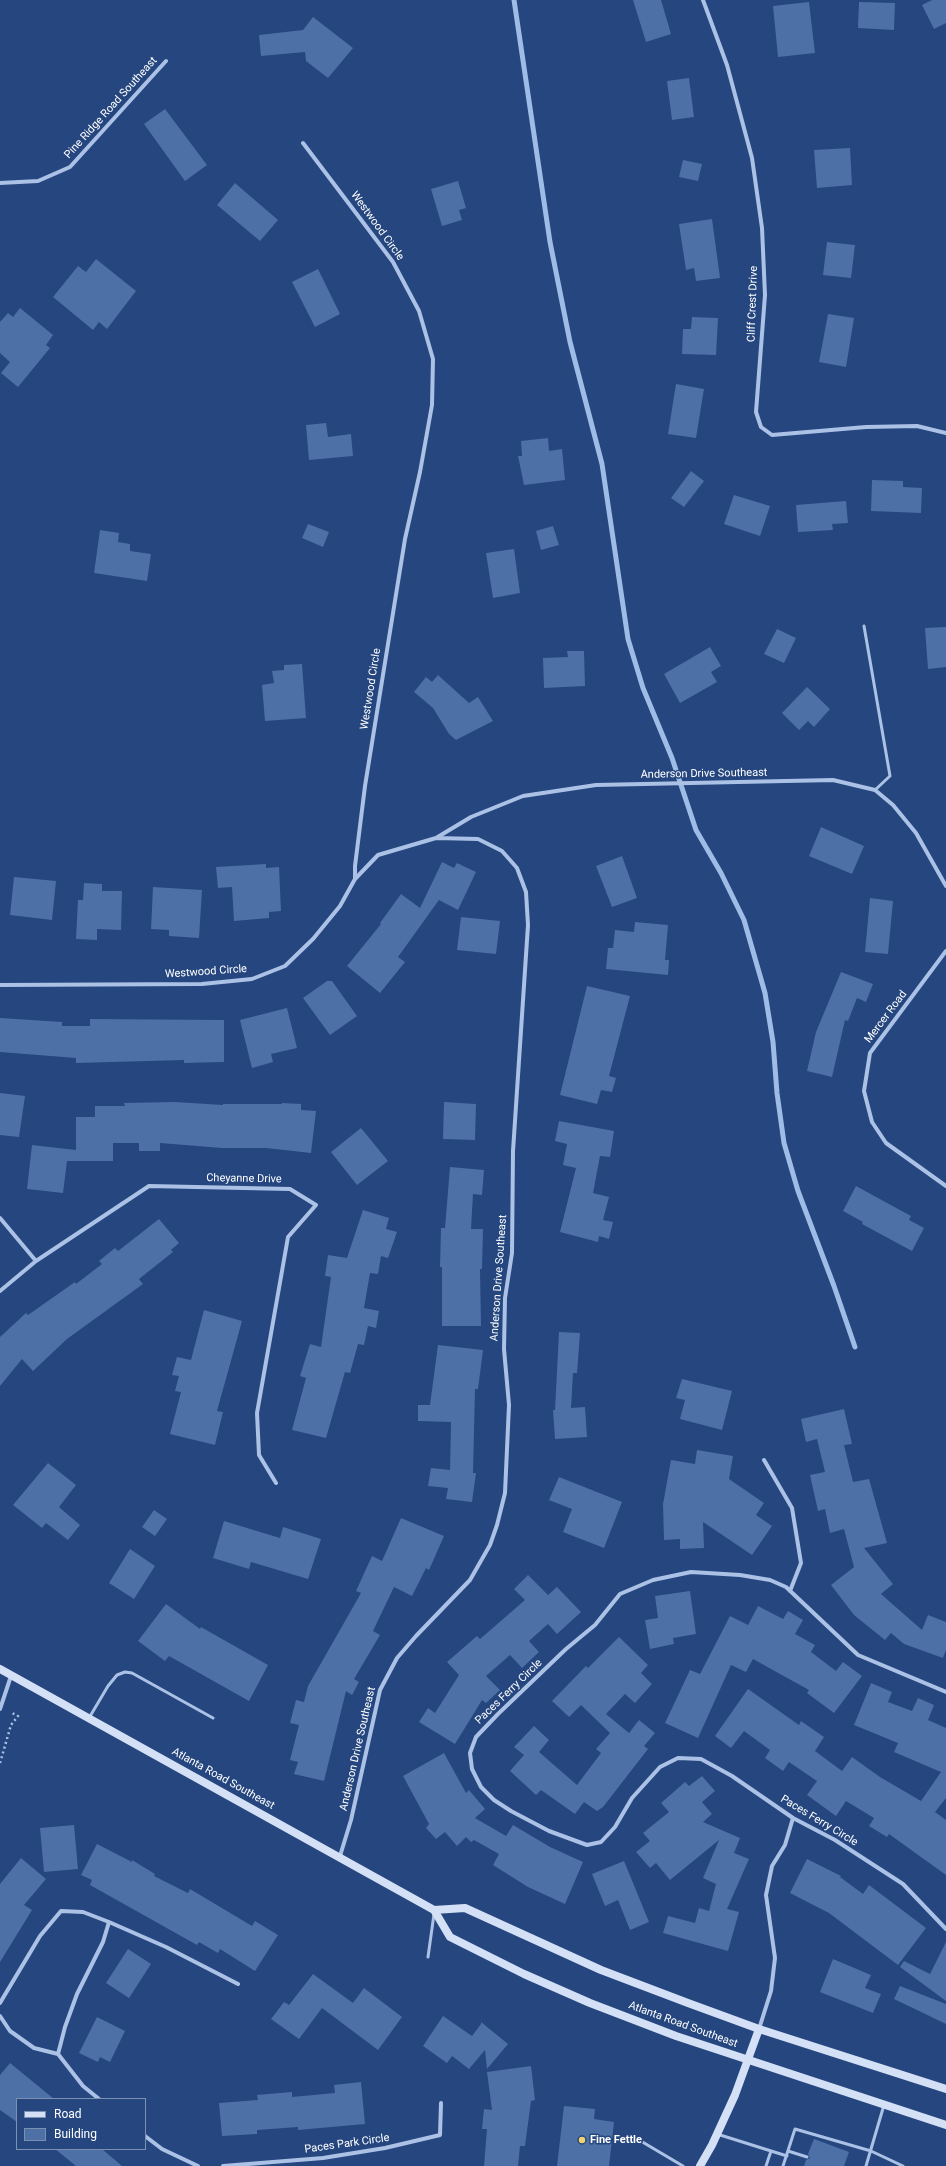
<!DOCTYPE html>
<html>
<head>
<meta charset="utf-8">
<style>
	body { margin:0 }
	#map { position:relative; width:946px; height:2166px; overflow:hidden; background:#25467f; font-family:Roboto,sans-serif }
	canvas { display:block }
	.legend { position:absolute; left:16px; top:2098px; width:130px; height:52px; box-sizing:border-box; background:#25467f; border:1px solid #7c90b2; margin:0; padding:5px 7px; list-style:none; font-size:12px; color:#fff }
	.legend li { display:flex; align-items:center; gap:8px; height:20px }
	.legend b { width:20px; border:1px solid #7c90b2 }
</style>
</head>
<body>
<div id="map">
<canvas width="946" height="2166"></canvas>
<ul class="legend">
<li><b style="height:5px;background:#d4e0f5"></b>Road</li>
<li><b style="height:11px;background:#4d70a7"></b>Building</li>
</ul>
</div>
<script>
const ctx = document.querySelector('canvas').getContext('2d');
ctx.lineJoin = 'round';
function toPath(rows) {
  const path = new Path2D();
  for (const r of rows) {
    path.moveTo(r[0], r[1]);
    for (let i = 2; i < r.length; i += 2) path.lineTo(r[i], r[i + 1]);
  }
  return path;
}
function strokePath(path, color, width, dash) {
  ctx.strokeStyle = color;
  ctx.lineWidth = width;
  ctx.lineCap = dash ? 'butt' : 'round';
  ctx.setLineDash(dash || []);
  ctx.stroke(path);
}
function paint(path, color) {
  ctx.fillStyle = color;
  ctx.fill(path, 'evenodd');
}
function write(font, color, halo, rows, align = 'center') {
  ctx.font = font + ' Roboto,sans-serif';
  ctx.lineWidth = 3;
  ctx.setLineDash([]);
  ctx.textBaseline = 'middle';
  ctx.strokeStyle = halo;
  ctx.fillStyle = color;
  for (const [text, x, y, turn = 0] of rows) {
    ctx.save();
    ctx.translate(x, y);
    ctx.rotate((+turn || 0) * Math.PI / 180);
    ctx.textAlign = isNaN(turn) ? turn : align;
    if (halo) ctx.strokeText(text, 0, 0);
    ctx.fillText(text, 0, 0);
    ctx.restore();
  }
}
strokePath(toPath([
	[514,0,550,242,570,342,602,464,628,639,643,688,672,758,696,830,721,873,744,920,765,993,773,1042,777,1093,784,1143,798,1191,834,1286,855,1347]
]), '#9fbce6', 5);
paint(toPath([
	[633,0,661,0,671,34,646,42],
	[932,0,946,0,946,23,934,29,922,5],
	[809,2,815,53,778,57,773,6],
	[859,2,895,3,894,30,858,28],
	[313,17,353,48,328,78,306,61,305,52,261,56,259,35,303,30],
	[689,78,694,117,672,120,667,81],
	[165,109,207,165,185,181,144,124],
	[850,148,852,185,817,188,814,150],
	[683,160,702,164,698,181,679,177],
	[458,181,466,208,459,210,462,220,442,226,431,189],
	[235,183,278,220,260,241,217,205],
	[712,219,720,278,696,281,694,268,686,270,679,224],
	[827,242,855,245,851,278,823,275],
	[96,259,136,291,107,329,99,322,93,330,53,297,78,266,86,272],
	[318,269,340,314,315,327,292,282],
	[20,308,53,335,46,345,50,348,18,387,1,373,10,362,0,353,0,322,8,313,13,317],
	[828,314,854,318,846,367,819,362],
	[692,317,718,318,716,355,682,354,683,329,691,329],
	[676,384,704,389,696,438,668,434],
	[326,423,328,437,351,434,353,456,309,460,306,425],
	[548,438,549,451,562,449,565,480,524,485,518,456,522,456,521,441],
	[691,471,704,481,684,507,671,498],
	[872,480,903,481,903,487,922,488,921,513,871,511],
	[734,495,770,506,760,536,724,524],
	[846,501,848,523,832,524,833,530,798,532,796,505],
	[308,524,329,532,323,547,302,538],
	[553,526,559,545,541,550,536,531],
	[100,530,119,533,118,542,130,544,130,551,151,554,147,581,94,573],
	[514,549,520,593,493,598,486,553],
	[946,627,946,667,928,669,925,628],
	[777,629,796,638,784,663,764,654],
	[710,647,721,666,711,672,717,682,680,703,664,674],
	[567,651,584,651,585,686,544,688,543,658,568,657],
	[302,664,306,718,265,721,262,685,274,683,272,671,284,670,284,665],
	[438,675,469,703,478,697,493,721,456,740,449,734,433,708,414,692,426,677,432,682],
	[807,687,830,709,814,727,808,721,799,730,782,713],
	[821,827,864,846,852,874,809,856],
	[622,856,637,898,612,907,596,866],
	[442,862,454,868,457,863,476,872,458,910,439,900,398,957,405,962,380,993,347,966,381,924,380,923,401,894,420,908],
	[266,864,266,868,279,867,281,911,269,912,269,918,234,921,232,887,218,888,216,867],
	[14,877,56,881,52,920,10,915],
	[84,883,102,884,102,891,122,891,121,930,97,929,97,940,76,939,78,900,83,900],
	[153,887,202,890,199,938,169,936,169,930,151,929],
	[870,898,893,901,888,954,865,952],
	[461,917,500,921,496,954,457,950],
	[635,922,668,925,665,960,669,960,668,975,606,969,608,948,613,948,615,930,634,932],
	[841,972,873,984,866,1002,857,998,848,1021,845,1020,832,1077,807,1071,816,1032],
	[327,981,332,981,357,1016,330,1035,303,998],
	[587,986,630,996,609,1076,616,1078,612,1092,601,1090,597,1104,560,1095],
	[287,1008,297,1048,271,1054,273,1062,252,1068,240,1020],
	[0,1018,62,1022,62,1026,90,1026,90,1019,224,1020,224,1062,184,1063,184,1060,76,1063,76,1058,0,1052],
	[0,1093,25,1096,19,1137,0,1135],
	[175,1102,223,1105,223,1104,282,1104,282,1103,301,1104,301,1110,316,1111,311,1153,266,1148,222,1148,160,1143,160,1151,139,1151,139,1143,113,1143,113,1161,67,1161,63,1193,27,1189,32,1145,76,1150,76,1117,95,1117,95,1106,125,1106,124,1103],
	[444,1102,476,1104,475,1140,443,1139],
	[559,1121,614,1131,610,1157,600,1156,593,1193,609,1197,603,1220,613,1222,609,1239,599,1236,598,1242,560,1232,576,1168,563,1165,567,1144,555,1141],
	[361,1128,388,1161,357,1185,331,1152],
	[450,1167,484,1170,482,1195,473,1194,471,1229,483,1229,482,1269,480,1269,481,1326,442,1326,442,1267,440,1267,441,1228,445,1228],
	[856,1186,911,1216,909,1220,924,1228,912,1251,862,1224,863,1222,843,1211],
	[363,1210,389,1218,386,1229,397,1232,388,1258,381,1256,378,1274,370,1273,364,1308,379,1311,376,1328,368,1326,364,1345,358,1344,350,1373,345,1372,326,1438,292,1430,306,1378,300,1376,310,1344,321,1347,331,1277,325,1276,328,1255,347,1258],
	[159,1219,179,1243,171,1250,173,1252,139,1279,143,1284,67,1339,33,1371,22,1359,0,1386,0,1337,26,1313,28,1315,75,1282,76,1284,102,1264,99,1261,115,1248,118,1251],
	[204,1310,242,1321,217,1411,223,1412,215,1445,170,1434,181,1392,175,1391,179,1376,172,1375,177,1357,191,1360],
	[559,1332,580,1333,577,1373,573,1373,571,1408,585,1407,587,1437,555,1439,553,1410,555,1410],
	[438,1345,483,1350,478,1389,475,1389,473,1473,476,1473,472,1502,446,1499,448,1488,428,1486,431,1468,450,1470,451,1422,418,1421,418,1405,430,1405],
	[682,1379,732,1391,722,1430,680,1419,685,1400,676,1398],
	[844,1409,852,1444,844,1445,853,1482,869,1479,887,1543,864,1548,893,1584,881,1594,922,1630,928,1615,946,1622,946,1650,943,1658,904,1644,891,1633,885,1640,854,1615,831,1585,854,1567,844,1529,830,1533,825,1509,818,1511,810,1475,825,1472,817,1439,806,1442,801,1419],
	[697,1450,733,1456,729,1479,764,1503,756,1515,772,1526,752,1555,703,1522,704,1548,680,1549,680,1539,664,1540,663,1504,671,1460,695,1464],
	[48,1463,76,1485,59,1507,80,1525,68,1540,46,1523,42,1528,13,1505],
	[559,1477,622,1502,604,1548,563,1532,572,1509,549,1500],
	[154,1510,167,1519,155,1536,142,1527],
	[401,1518,444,1536,429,1570,426,1568,412,1596,394,1587,373,1631,380,1635,354,1679,359,1682,352,1695,346,1691,324,1781,294,1774,298,1762,290,1760,299,1725,290,1723,296,1700,304,1702,308,1686,361,1593,356,1591,372,1556,382,1561],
	[224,1521,280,1538,283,1527,321,1539,308,1579,251,1562,249,1569,213,1558],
	[130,1549,155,1566,134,1599,109,1583],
	[528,1575,548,1595,557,1587,581,1612,557,1634,548,1624,529,1641,539,1652,522,1668,510,1655,486,1676,500,1690,486,1703,482,1700,455,1744,419,1722,428,1708,435,1713,459,1675,447,1662,477,1636,480,1639,525,1600,514,1589],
	[690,1591,696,1634,673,1638,674,1644,650,1649,645,1620,658,1618,655,1596],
	[166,1604,200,1629,201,1627,268,1665,249,1701,169,1656,165,1661,138,1641],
	[758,1606,783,1619,788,1611,803,1620,795,1634,815,1645,811,1652,836,1671,843,1662,862,1676,834,1713,807,1693,809,1690,753,1659,746,1672,731,1665,698,1738,665,1723,690,1670,700,1674,730,1616,748,1625],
	[619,1637,648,1665,641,1673,652,1684,635,1703,625,1694,606,1714,629,1733,639,1720,655,1733,644,1746,648,1749,603,1807,597,1811,584,1802,575,1814,541,1790,536,1795,510,1771,524,1755,514,1747,534,1726,549,1740,539,1752,577,1785,601,1753,596,1749,610,1733,581,1705,569,1717,552,1701,586,1666,588,1668],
	[871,1683,892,1692,888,1702,912,1711,918,1698,934,1705,928,1720,946,1728,946,1798,935,1812,946,1820,946,1875,889,1834,887,1837,869,1826,874,1818,846,1801,836,1816,807,1795,817,1781,789,1762,783,1771,765,1758,770,1750,744,1731,731,1748,715,1736,748,1689,799,1725,801,1721,824,1737,815,1751,842,1771,852,1757,880,1777,921,1801,941,1772,894,1752,898,1743,854,1725],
	[444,1753,466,1793,469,1790,485,1809,475,1818,506,1836,513,1825,550,1847,583,1862,565,1904,528,1887,493,1865,499,1854,474,1840,471,1842,466,1837,457,1846,445,1832,436,1839,426,1828,429,1824,403,1776],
	[702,1776,715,1791,702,1802,712,1814,703,1822,740,1838,734,1853,749,1859,727,1909,739,1912,728,1951,663,1933,668,1916,695,1923,699,1908,709,1911,716,1884,703,1878,719,1840,670,1880,656,1863,650,1868,636,1852,650,1841,643,1833,669,1812,661,1803,685,1782,689,1786],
	[74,1825,78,1869,44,1872,40,1828],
	[97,1844,132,1862,132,1860,155,1874,154,1876,188,1893,190,1889,252,1926,255,1921,278,1935,255,1971,220,1949,218,1953,199,1942,197,1945,90,1885,92,1880,81,1875],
	[21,1858,46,1879,24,1905,32,1910,0,1962,0,1884],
	[807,1859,841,1876,840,1877,863,1894,869,1885,926,1928,898,1965,829,1913,790,1893],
	[624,1861,649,1922,630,1930,618,1900,605,1906,592,1874],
	[946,1942,946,2001,900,1967,904,1961,930,1974],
	[128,1949,151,1964,129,1998,106,1983],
	[833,1959,871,1975,865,1988,881,1994,873,2013,820,1992],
	[313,1974,353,2003,364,1988,402,2017,378,2050,322,2008,299,2039,271,2019,284,2002,289,2005],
	[900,1986,946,2004,946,2024,894,1999],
	[443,2016,472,2036,481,2024,481,2022,508,2044,487,2069,485,2050,469,2069,452,2056,447,2063,423,2046],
	[97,2017,125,2031,110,2062,100,2057,98,2062,79,2053],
	[10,2063,54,2099,17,2099,17,2122,0,2110,0,2075],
	[531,2066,535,2100,531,2101,525,2146,520,2146,518,2166,484,2166,487,2129,482,2129,484,2109,492,2110,487,2072],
	[361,2082,365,2124,298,2130,298,2127,257,2130,257,2134,222,2136,219,2103,258,2100,257,2095,292,2092,292,2097,335,2093,334,2085],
	[564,2106,595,2109,594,2119,614,2122,609,2166,557,2166],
	[814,2139,849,2152,844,2166,804,2166,806,2160,810,2158,808,2154],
	[55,2149,102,2149,122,2166,76,2166]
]), '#4d70a7');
strokePath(toPath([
	[0,1763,11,1725,18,1716,10,1712]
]), '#abc2e6', 2.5, [2, 3]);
strokePath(toPath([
	[864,626,890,776,875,790],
	[89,1718,108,1686,117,1675,125,1672,132,1673,213,1718],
	[428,1957,434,1914],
	[717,2134,787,2156],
	[634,2137,683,2166],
	[788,2151,807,2157],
	[766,2166,771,2151],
	[783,2166,795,2129,871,2151,903,2166],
	[866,2166,884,2105]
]), '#abc2e6', 3);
strokePath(toPath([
	[703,0,727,65,752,158,762,228,765,295,756,412,761,427,772,435,866,427,917,426,946,433],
	[0,183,38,181,70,167,166,61],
	[355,879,378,855,436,838,471,817,523,796,596,785,833,780,875,790,893,805,916,833,946,886],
	[946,951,870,1053,864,1091,872,1122,886,1143,946,1186],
	[0,985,202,984,252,979,285,966,313,939,340,906,355,879,355,866,365,786,405,539,420,472,432,405,433,359,419,311,393,262,303,143],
	[0,1218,36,1261],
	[0,1291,36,1261,149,1186,290,1189,316,1205,288,1237,257,1413,259,1455,276,1483],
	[764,1460,792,1508,801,1563,790,1591],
	[946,1692,858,1655,786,1587,770,1580,740,1575,691,1572,653,1580,620,1594,595,1625,566,1649,498,1714,476,1737,470,1753,472,1769,481,1787,494,1800,511,1811,549,1831,587,1845,601,1842,615,1827,632,1798,660,1767,678,1758,701,1759,732,1776,793,1818,835,1840,903,1884,946,1929],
	[0,1709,11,1676],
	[340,1856,351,1820,380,1690,397,1658,416,1636,470,1580,490,1545,497,1525,505,1493,509,1405,504,1349,505,1298,512,1253,513,1151,528,925,526,892,517,868,502,851,478,839,436,838],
	[109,1922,166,1947,238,1984],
	[0,2003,40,1936,61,1911,83,1912,109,1922,103,1942,77,1994,65,2027,58,2054],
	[0,2016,10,2031,34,2048,58,2054,83,2086,99,2099],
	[759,2029,771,1991,775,1958,766,1895,772,1866,785,1845,793,1818],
	[145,2136,162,2149,198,2166],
	[223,2166,323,2158,385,2148,440,2135,441,2103]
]), '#abc2e6', 4);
strokePath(toPath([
	[0,1669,434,1910,450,1937,524,1974,590,2003,676,2036,946,2125],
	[434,1910,465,1908,601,1970,688,2003,759,2029,946,2089],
	[700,2166,712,2145,735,2095,759,2029]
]), '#d4e0f5', 8);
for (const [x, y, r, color] of [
	[582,2140,4,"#efd36f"]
]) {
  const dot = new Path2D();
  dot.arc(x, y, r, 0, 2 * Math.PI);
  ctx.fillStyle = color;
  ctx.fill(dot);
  strokePath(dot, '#25467f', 1.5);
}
write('11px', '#fff', '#25467f', [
	["Pine Ridge Road Southeast",111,108,-48],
	["Westwood Circle",377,226,54],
	["Cliff Crest Drive",753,304,-88],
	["Westwood Circle",371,689,-81],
	["Anderson Drive Southeast",704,774,-1],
	["Westwood Circle",206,972,-4],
	["Mercer Road",886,1017,-53],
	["Cheyanne Drive",244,1179,1],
	["Anderson Drive Southeast",499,1278,-86],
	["Paces Ferry Circle",509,1692,-44],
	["Anderson Drive Southeast",358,1749,-77],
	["Atlanta Road Southeast",223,1779,29],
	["Paces Ferry Circle",819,1821,31],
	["Atlanta Road Southeast",683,2025,20],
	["Paces Park Circle",347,2144,-8]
]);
write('bold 11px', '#fff', '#25467f', [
	["Fine Fettle",590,2140]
], 'left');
</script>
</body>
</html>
